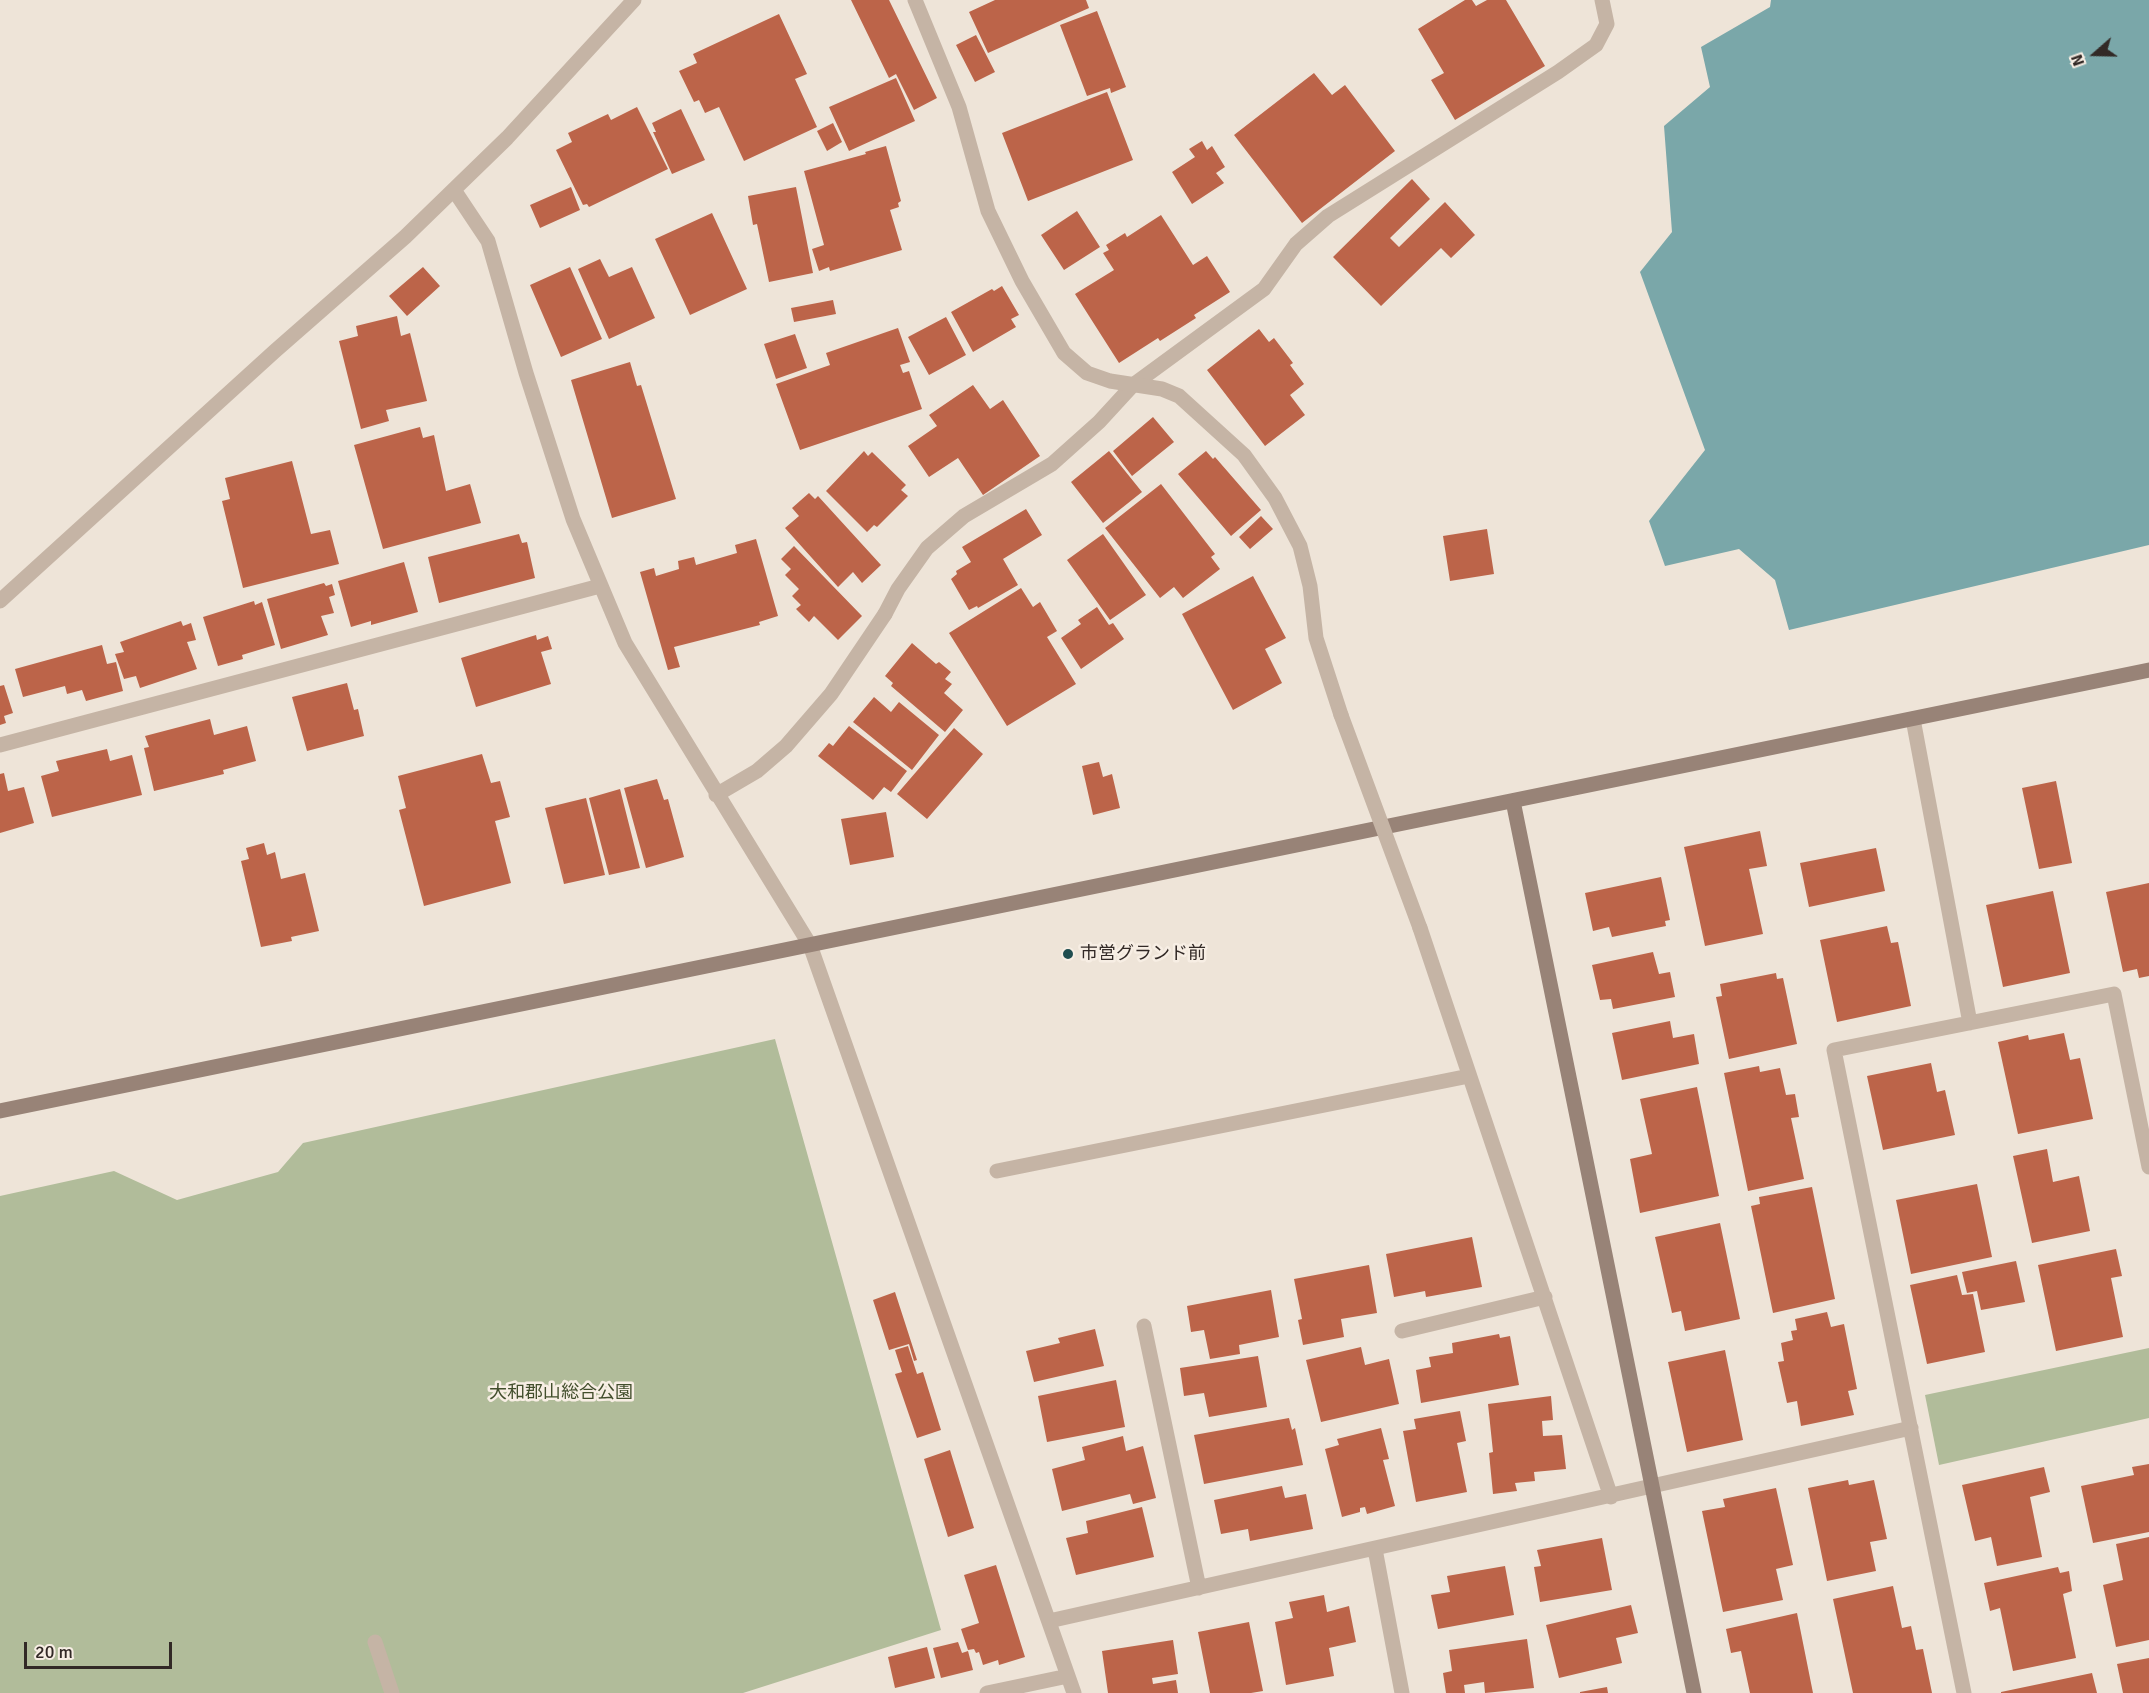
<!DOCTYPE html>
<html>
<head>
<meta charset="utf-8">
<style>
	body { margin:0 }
	#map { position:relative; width:2149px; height:1693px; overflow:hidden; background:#eee4d8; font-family:Signika,sans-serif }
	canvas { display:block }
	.north { position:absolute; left:2065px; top:24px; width:60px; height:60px; -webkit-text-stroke:4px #f7eee4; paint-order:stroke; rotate:250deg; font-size:16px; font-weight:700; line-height:24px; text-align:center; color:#322926 }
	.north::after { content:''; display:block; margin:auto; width:21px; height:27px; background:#322926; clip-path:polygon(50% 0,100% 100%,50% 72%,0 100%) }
	.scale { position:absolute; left:24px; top:1642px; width:148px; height:27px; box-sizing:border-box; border:3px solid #322926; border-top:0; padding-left:8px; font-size:18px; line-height:21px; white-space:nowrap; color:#322926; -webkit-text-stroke:4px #f7eee4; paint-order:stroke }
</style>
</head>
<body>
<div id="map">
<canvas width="2149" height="1693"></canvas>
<div class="north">N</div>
<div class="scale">20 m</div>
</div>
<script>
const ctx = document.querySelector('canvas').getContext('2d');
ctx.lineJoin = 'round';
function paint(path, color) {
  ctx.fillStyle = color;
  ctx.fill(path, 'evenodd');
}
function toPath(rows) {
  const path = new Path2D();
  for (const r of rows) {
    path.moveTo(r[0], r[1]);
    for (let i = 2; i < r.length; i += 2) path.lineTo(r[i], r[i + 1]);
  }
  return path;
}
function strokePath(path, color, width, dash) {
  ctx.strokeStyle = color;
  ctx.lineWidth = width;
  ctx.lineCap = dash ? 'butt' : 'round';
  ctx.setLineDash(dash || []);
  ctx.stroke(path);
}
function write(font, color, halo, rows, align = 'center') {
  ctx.font = font + ' Signika,"Noto Sans JP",sans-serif';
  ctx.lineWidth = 5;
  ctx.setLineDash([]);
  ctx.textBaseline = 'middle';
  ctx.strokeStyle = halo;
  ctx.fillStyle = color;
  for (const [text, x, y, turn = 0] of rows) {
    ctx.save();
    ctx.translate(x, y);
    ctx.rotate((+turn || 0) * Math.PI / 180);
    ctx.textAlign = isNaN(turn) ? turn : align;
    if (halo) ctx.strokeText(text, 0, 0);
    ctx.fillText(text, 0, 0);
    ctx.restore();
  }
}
paint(toPath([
	[775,1039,941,1630,743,1693,0,1693,0,1196,114,1171,177,1200,278,1172,303,1143],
	[2149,1348,2149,1418,1939,1465,1925,1395]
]), '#b1bc9a');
paint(toPath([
	[1771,0,2149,0,2149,545,1789,630,1775,580,1739,549,1665,566,1649,521,1705,450,1640,272,1672,232,1664,126,1710,87,1701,47,1770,7]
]), '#7aa7a9');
paint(toPath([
	[851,0,889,0,937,98,914,110,896,74,889,78],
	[995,0,1086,0,1089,8,988,53,969,12],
	[1465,0,1472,0,1476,6,1487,0,1506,0,1545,66,1455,120,1431,80,1444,73,1418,29],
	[1097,11,1126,87,1111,93,1110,88,1087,96,1060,25],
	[779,14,807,74,795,79,817,127,744,161,719,107,705,113,699,100,694,102,679,71,697,63,693,54],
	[976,35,995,72,975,82,956,45],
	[1314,73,1332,95,1345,85,1395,151,1302,223,1234,135],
	[896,78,915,121,849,151,829,107],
	[1107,92,1133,160,1028,201,1002,133],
	[637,107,668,169,589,207,587,204,583,205,556,150,572,142,568,133,608,114,611,120],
	[681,109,705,160,672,174,653,132,656,132,652,123],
	[833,123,842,142,827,151,817,131],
	[1202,141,1207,150,1212,146,1225,167,1216,173,1224,183,1192,204,1172,172,1195,157,1189,149],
	[886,146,901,201,898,203,899,207,890,210,902,250,830,271,829,267,819,271,812,249,824,245,804,171,866,154,865,152],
	[1412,179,1430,199,1390,238,1399,247,1445,202,1475,235,1451,258,1441,248,1381,306,1333,257],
	[571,187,580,210,540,228,530,205],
	[796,187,813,273,769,282,757,224,753,225,748,196],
	[1077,211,1100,247,1064,270,1041,235],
	[712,213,747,289,690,315,655,239],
	[1161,215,1193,265,1207,256,1230,292,1194,315,1196,318,1160,341,1158,338,1119,363,1075,294,1114,270,1103,253,1109,250,1106,245,1125,233,1127,237],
	[600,259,609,277,632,267,655,318,609,339,578,269],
	[423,267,440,286,407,316,389,296],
	[570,267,602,339,561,357,530,285],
	[1002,286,1019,315,1011,319,1016,327,973,352,951,312,992,289,994,291],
	[833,300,836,314,794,322,791,308],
	[397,316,401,336,410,333,427,401,386,410,389,421,361,429,339,341,358,336,356,326],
	[946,317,966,355,929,375,908,337],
	[898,328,910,362,900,365,903,373,909,371,922,409,800,450,776,384,830,365,826,353],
	[1259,329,1269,342,1274,338,1293,363,1290,365,1304,384,1290,395,1305,415,1265,446,1207,370],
	[795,334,807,368,776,379,764,344],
	[630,362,637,386,641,385,676,499,612,518,571,380],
	[973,385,990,409,1003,400,1040,456,983,495,958,458,929,477,908,446,937,426,929,415],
	[1153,417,1174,442,1132,476,1113,451],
	[420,427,423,438,434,435,446,491,470,484,481,523,383,549,354,445],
	[864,451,868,456,872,452,906,485,901,490,908,496,877,527,874,525,867,532,826,491],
	[1109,451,1142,492,1103,523,1071,482],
	[1206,451,1213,459,1215,457,1261,510,1231,536,1178,474],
	[292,461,311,534,330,530,339,564,243,588,222,501,230,499,225,478],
	[1161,484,1215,554,1211,557,1220,569,1183,598,1174,587,1160,598,1105,528],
	[809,493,815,499,818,496,881,565,862,583,853,572,838,587,785,528,799,516,792,508],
	[1026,509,1042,535,1003,559,1018,585,978,608,977,606,969,610,951,579,957,574,956,571,971,562,962,547],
	[1261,516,1273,529,1250,549,1239,537],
	[1487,529,1494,574,1450,581,1443,536],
	[519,534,522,543,527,542,535,578,439,603,428,557],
	[1103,534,1146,595,1110,620,1067,560],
	[756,539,778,616,759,622,760,625,674,647,680,667,668,670,640,572,654,568,656,576,679,569,678,561,694,557,696,565,737,553,735,545],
	[794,546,862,616,838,640,814,616,809,622,796,609,801,605,792,596,799,589,785,575,791,569,781,559],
	[404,562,418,612,371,625,371,621,351,627,338,581],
	[1253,576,1286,638,1265,649,1282,683,1233,710,1182,614],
	[324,583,326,586,332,584,335,595,329,597,334,613,321,616,328,635,281,649,267,599],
	[1021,588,1033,607,1040,602,1057,631,1047,637,1076,684,1007,726,949,633],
	[254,601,255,605,262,602,275,645,242,655,243,659,218,666,203,617],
	[1097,607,1109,625,1113,623,1124,639,1081,669,1061,638,1081,624,1078,620],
	[181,621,183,626,191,623,196,640,187,642,197,669,140,688,136,676,124,679,115,654,124,652,120,642],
	[536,635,537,640,548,636,552,649,541,652,551,684,476,707,461,658],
	[912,643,936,664,939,662,951,672,945,679,952,684,944,693,963,710,945,732,891,686,893,683,885,676],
	[102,645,107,664,116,662,123,691,86,701,82,690,67,694,65,686,23,697,15,669],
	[347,683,354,710,358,709,364,736,307,751,292,697],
	[4,685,13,713,4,716,6,723,0,725,0,686],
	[874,697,891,712,899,702,939,735,912,770,853,722],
	[210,719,214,735,247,726,256,761,223,770,224,774,154,791,144,748,149,747,145,736],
	[849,726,907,771,891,792,884,787,873,800,818,756,829,743,833,746],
	[954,728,983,754,927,819,897,794],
	[107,749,110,761,132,755,142,795,52,817,41,776,59,771,56,761],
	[482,754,491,783,500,781,510,817,495,821,511,883,424,906,399,810,406,808,398,776],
	[1099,762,1103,777,1112,774,1120,808,1093,815,1082,766],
	[4,773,8,791,24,787,34,823,0,833,0,774],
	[657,779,664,800,668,799,684,857,646,868,624,788],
	[2056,781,2072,863,2039,869,2022,788],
	[620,789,640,868,609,875,589,798],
	[586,798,605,875,564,884,545,808],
	[886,812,894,857,850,865,841,819],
	[1760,831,1767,866,1749,869,1763,934,1705,946,1684,847],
	[264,843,267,855,275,852,281,879,305,873,319,931,291,937,292,941,261,947,241,861,249,859,246,848],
	[1876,848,1885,891,1809,907,1800,863],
	[1661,877,1670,920,1665,921,1666,926,1612,937,1609,927,1593,931,1585,893],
	[2149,883,2149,976,2139,978,2137,969,2123,972,2106,892],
	[2053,891,2070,973,2003,987,1986,905],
	[1887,926,1891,943,1898,942,1911,1006,1837,1022,1820,940],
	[1653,952,1659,974,1670,972,1675,997,1613,1009,1611,999,1600,1000,1592,965],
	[1776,973,1777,979,1783,978,1797,1044,1729,1059,1716,997,1722,996,1720,984],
	[1670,1021,1673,1038,1694,1034,1699,1064,1622,1080,1612,1033],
	[2064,1033,2070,1060,2080,1058,2093,1119,2018,1134,1998,1042,2028,1035,2029,1040],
	[1931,1063,1937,1092,1945,1090,1955,1135,1883,1150,1867,1076],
	[1759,1066,1760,1072,1780,1068,1786,1095,1795,1094,1799,1117,1791,1118,1804,1179,1748,1191,1724,1073],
	[1697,1087,1719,1196,1640,1213,1630,1159,1652,1154,1640,1099],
	[2047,1149,2053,1182,2079,1176,2090,1231,2032,1243,2013,1156],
	[1977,1184,1992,1257,1911,1274,1896,1200],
	[1812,1187,1835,1299,1773,1313,1751,1206,1760,1204,1759,1197],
	[1720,1223,1740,1319,1685,1331,1681,1311,1672,1313,1655,1237],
	[1472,1237,1482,1287,1426,1297,1425,1291,1394,1297,1386,1254],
	[2116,1249,2122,1276,2111,1278,2123,1337,2056,1351,2038,1265],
	[2016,1261,2025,1302,1981,1310,1977,1291,1967,1293,1962,1272],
	[1369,1265,1377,1313,1341,1319,1344,1337,1303,1345,1298,1320,1302,1319,1294,1279],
	[1957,1275,1962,1295,1973,1294,1985,1352,1927,1364,1910,1285],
	[1271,1290,1279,1337,1239,1345,1240,1354,1210,1359,1204,1330,1191,1332,1187,1306],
	[895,1292,917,1360,914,1361,909,1344,889,1350,873,1300],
	[1827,1312,1831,1327,1844,1324,1857,1389,1848,1391,1854,1415,1801,1426,1797,1401,1787,1403,1778,1362,1784,1361,1781,1343,1793,1340,1791,1331,1797,1330,1795,1319],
	[1095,1329,1104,1366,1034,1382,1026,1351,1060,1343,1058,1338],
	[1499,1334,1500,1338,1510,1336,1519,1385,1421,1403,1416,1370,1431,1367,1429,1357,1453,1353,1452,1343],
	[908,1346,917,1374,923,1372,941,1430,917,1438,895,1374,902,1372,895,1350],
	[1361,1347,1365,1365,1389,1359,1399,1404,1321,1422,1306,1360],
	[1725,1350,1743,1440,1687,1452,1668,1362],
	[1258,1356,1267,1407,1209,1417,1204,1393,1184,1396,1180,1368],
	[1116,1380,1125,1427,1047,1442,1038,1396],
	[1551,1396,1553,1420,1542,1421,1543,1436,1562,1435,1566,1469,1534,1472,1535,1481,1515,1483,1517,1491,1493,1494,1489,1453,1493,1452,1488,1404],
	[1460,1411,1466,1441,1457,1443,1467,1492,1416,1502,1403,1431,1416,1429,1414,1419],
	[1289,1418,1292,1430,1295,1428,1303,1465,1204,1484,1194,1435],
	[1381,1428,1389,1459,1383,1460,1395,1506,1367,1514,1365,1507,1360,1508,1360,1512,1342,1517,1325,1449,1339,1445,1337,1439],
	[1123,1436,1126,1451,1143,1446,1156,1498,1133,1504,1130,1494,1062,1511,1052,1469,1085,1460,1082,1447],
	[950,1450,974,1528,948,1537,924,1459],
	[2149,1464,2149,1532,2093,1543,2081,1486,2134,1475,2132,1467],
	[2044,1467,2050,1492,2030,1497,2042,1557,1997,1566,1991,1537,1975,1541,1962,1485],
	[1848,1480,1849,1485,1874,1480,1887,1539,1870,1542,1876,1571,1827,1581,1808,1488],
	[1282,1486,1285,1498,1306,1494,1313,1529,1250,1541,1248,1529,1221,1534,1214,1500],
	[1776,1488,1793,1565,1776,1569,1783,1600,1723,1612,1702,1511,1725,1507,1723,1499],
	[1142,1507,1154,1557,1076,1575,1066,1538,1088,1533,1086,1521],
	[2149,1537,2149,1640,2116,1647,2103,1585,2123,1580,2116,1544],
	[1602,1538,1612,1590,1540,1602,1534,1567,1541,1566,1537,1550],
	[996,1565,1025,1657,999,1665,998,1660,983,1665,979,1652,976,1653,974,1649,968,1650,961,1629,979,1623,964,1575],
	[1505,1566,1514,1615,1438,1629,1431,1595,1450,1592,1447,1576],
	[2058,1567,2060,1573,2069,1571,2072,1591,2063,1594,2076,1658,2013,1671,2000,1608,1990,1611,1984,1583],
	[1893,1586,1902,1628,1911,1626,1916,1650,1923,1649,1932,1693,1853,1693,1833,1599],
	[1324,1595,1327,1612,1349,1606,1356,1642,1329,1648,1334,1676,1286,1685,1275,1622,1293,1618,1289,1602],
	[1631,1605,1638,1633,1616,1638,1622,1663,1559,1678,1546,1625],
	[1797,1613,1813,1693,1750,1693,1741,1651,1731,1653,1726,1629],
	[1249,1622,1263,1691,1251,1693,1210,1693,1198,1632],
	[1527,1639,1534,1688,1485,1693,1484,1682,1464,1685,1465,1693,1446,1693,1443,1673,1452,1671,1449,1650],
	[1173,1640,1178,1674,1152,1678,1153,1684,1176,1680,1178,1693,1108,1693,1102,1651],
	[958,1642,962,1653,968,1651,973,1670,941,1678,933,1648],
	[927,1647,935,1678,895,1688,888,1657],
	[2149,1658,2149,1693,2123,1693,2117,1664],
	[2092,1673,2097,1693,2001,1693,2001,1692],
	[1607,1687,1608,1693,1580,1693,1580,1692]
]), '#bc6449');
strokePath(toPath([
	[885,614,898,589,927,548,964,516,1052,464,1099,422,1133,385,1264,289,1296,244,1328,216,1558,72,1596,45,1607,24,1602,0],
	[375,1642,392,1693]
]), '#c5b4a5', 15);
strokePath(toPath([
	[915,0,959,107,988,211,1022,281,1064,353,1087,373,1110,381,1162,389,1179,396,1244,455,1275,498,1300,546,1310,586,1316,638,1341,715],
	[454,190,488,241,526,373,573,519,625,643,810,945,1074,1693],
	[0,601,275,351,405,237,507,138,634,0],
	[1913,719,1970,1023],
	[0,745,600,586],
	[716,795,757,771,786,746,831,694,885,614],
	[1420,928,1611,1497],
	[997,1171,1469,1076],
	[1144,1326,1199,1588],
	[1402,1331,1545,1297],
	[1375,1549,1402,1693],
	[1049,1621,1911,1428],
	[987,1693,1068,1676],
	[1964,1693,1834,1050,2114,994,2149,1167]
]), '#c5b4a5', 15);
strokePath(toPath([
	[1513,801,1694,1693],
	[0,1111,2149,670]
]), '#988377', 15);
strokePath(toPath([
	[1341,715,1420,928]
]), '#c5b4a5', 15);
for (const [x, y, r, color] of [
	[1068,954,6,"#1f4d4f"]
]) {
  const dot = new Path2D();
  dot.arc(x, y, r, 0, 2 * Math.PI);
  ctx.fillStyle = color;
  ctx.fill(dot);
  strokePath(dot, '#f7eee4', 2);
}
write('18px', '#322926', '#f7eee4', [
	["市営グランド前",1080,954]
], 'left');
write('18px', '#424e2c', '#f7eee4', [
	["大和郡山総合公園",561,1393]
]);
</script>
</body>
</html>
